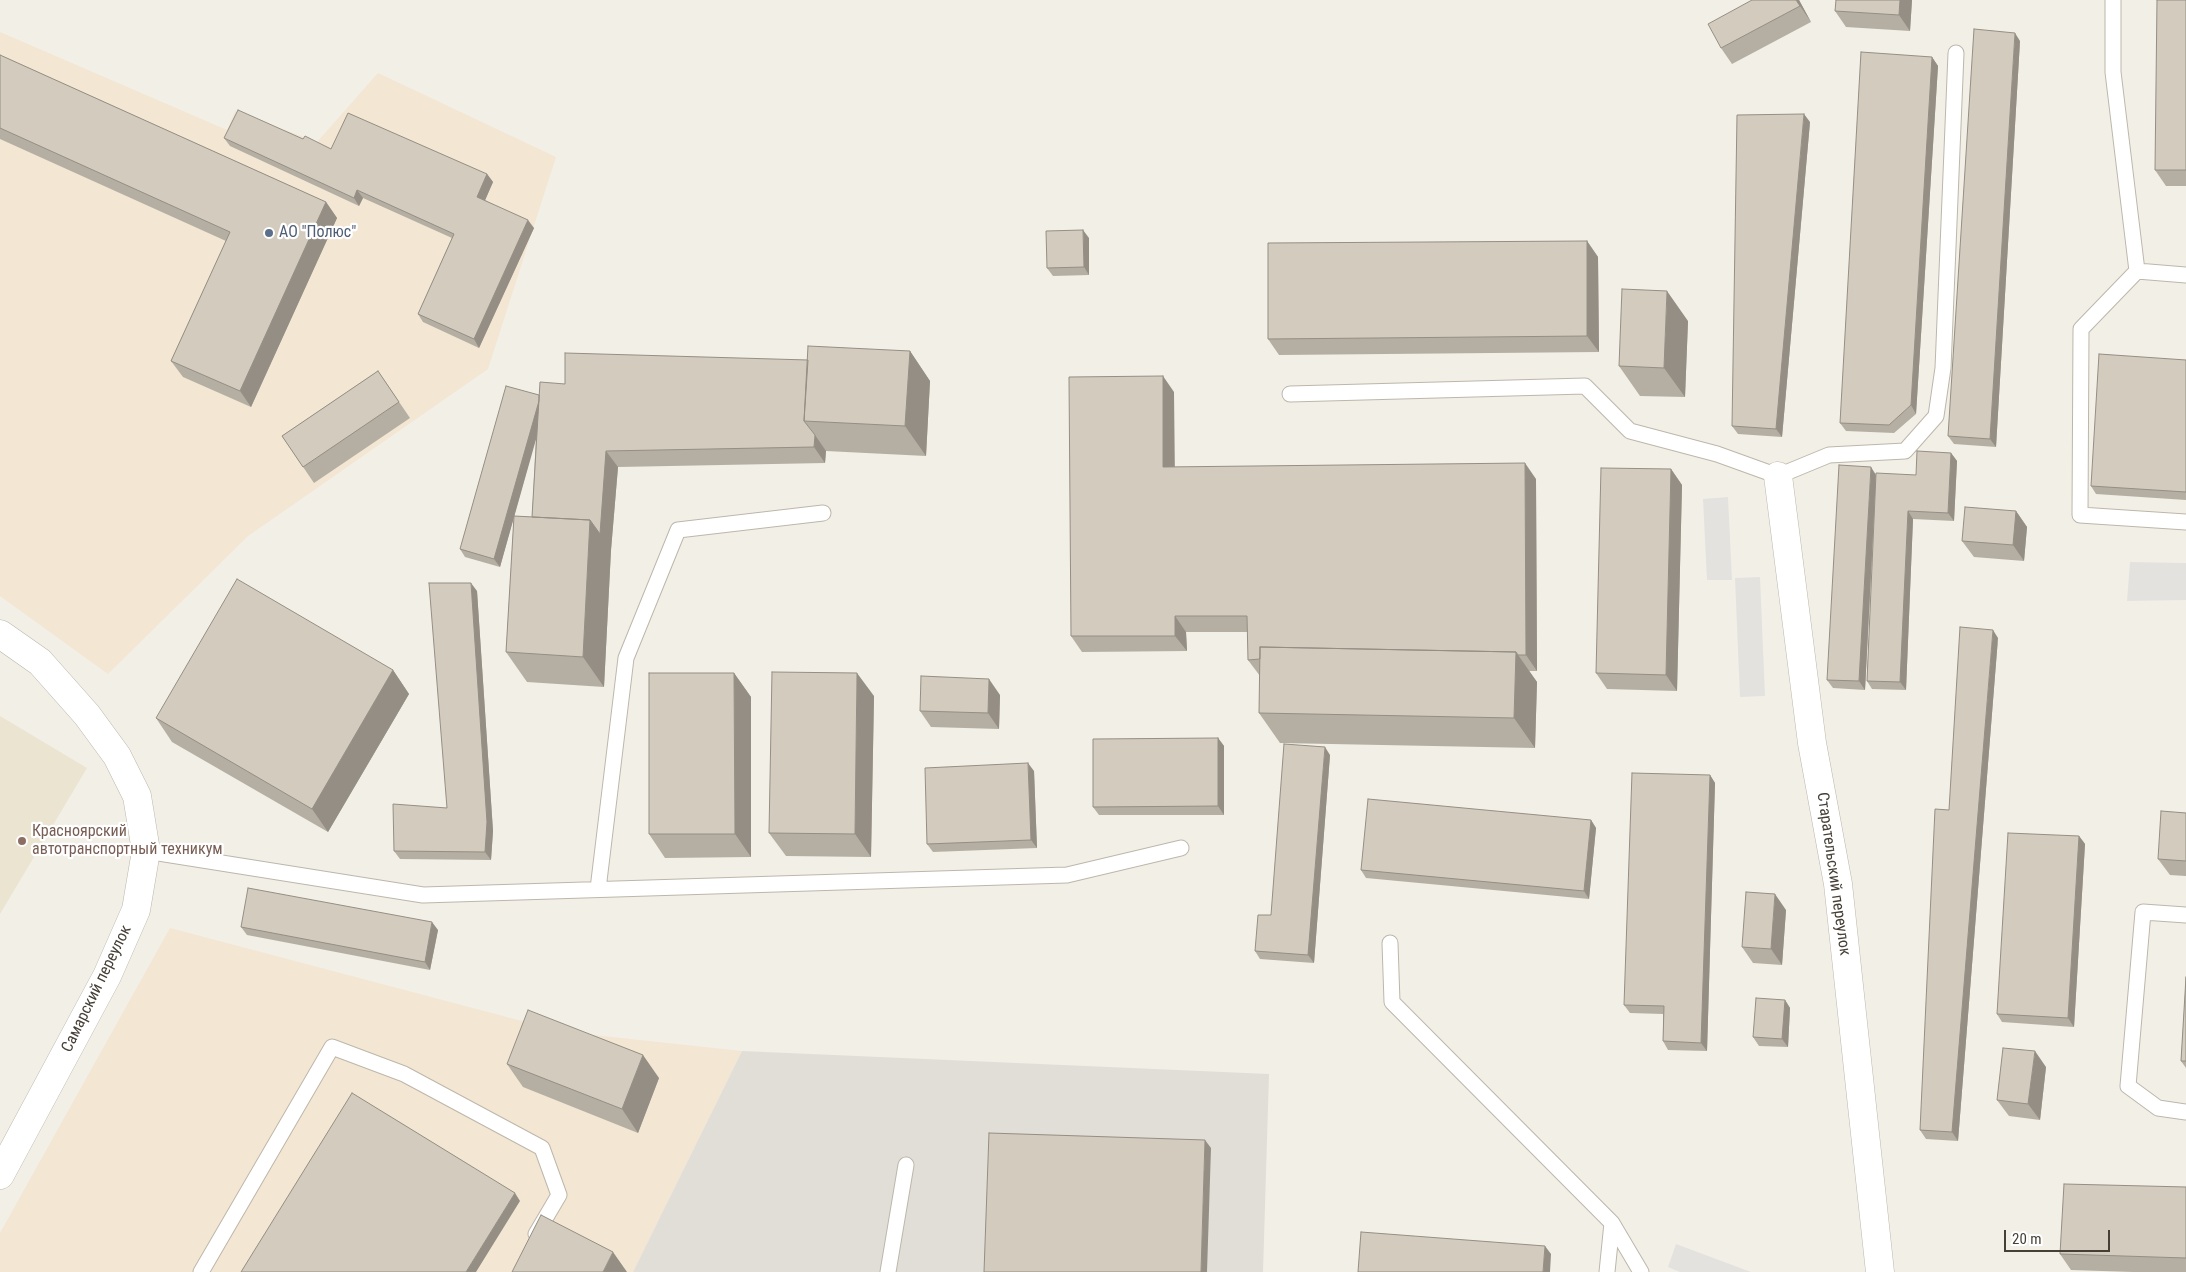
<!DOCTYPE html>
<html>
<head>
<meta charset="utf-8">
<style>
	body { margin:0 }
	#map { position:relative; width:2186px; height:1272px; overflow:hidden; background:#f2efe7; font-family:"Roboto Condensed",sans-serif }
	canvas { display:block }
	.scale { position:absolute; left:2004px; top:1230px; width:106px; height:22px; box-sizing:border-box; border:2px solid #453f36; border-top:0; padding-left:6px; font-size:15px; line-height:18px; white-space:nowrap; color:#453f36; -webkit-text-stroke:4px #fff; paint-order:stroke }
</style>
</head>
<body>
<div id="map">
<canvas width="2186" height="1272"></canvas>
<div class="scale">20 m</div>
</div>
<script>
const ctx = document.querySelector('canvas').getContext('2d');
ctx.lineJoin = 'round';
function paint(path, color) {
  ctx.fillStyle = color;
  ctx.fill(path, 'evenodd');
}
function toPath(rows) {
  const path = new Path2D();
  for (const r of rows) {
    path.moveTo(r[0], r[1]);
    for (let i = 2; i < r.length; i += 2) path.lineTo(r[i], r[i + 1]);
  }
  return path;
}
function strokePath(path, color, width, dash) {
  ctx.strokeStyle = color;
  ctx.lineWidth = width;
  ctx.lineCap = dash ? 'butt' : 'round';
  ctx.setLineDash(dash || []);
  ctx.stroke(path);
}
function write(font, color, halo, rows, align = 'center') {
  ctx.font = font + ' "Roboto Condensed",sans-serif';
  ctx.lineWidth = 4.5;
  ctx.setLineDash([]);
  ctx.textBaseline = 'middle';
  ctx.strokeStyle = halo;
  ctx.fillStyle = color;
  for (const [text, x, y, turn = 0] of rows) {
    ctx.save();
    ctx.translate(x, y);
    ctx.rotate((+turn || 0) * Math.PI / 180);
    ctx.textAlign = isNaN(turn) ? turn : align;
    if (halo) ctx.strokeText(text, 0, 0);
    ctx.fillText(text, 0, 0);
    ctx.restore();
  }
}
paint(toPath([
	[0,32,227,130,235,111,317,142,378,73,556,157,488,369,248,536,108,674,0,596],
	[170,928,537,1025,593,1035,742,1051,633,1272,0,1272,0,1233]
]), '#f3e6d3');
paint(toPath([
	[742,1051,1269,1074,1263,1272,633,1272]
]), '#e1ded8');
paint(toPath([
	[0,716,87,768,0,914]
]), '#eae4d1');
paint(toPath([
	[1728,497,1732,580,1707,580,1703,499],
	[2130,562,2186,563,2186,600,2127,601],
	[1760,577,1765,696,1740,697,1735,578],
	[1676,1244,1751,1272,1680,1272,1668,1267]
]), '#e3e2de');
const lane = toPath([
	[2113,0,2113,72,2137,271,2186,275],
	[2137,271,2081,329,2080,515,2186,522],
	[1290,394,1585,386,1630,431,1717,454,1778,476,1829,455,1905,451,1936,416,1943,368,1956,53],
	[146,851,423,895,1067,875,1181,848],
	[598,889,626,658,678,530,823,513],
	[2186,915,2143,912,2128,1086,2158,1108,2186,1112],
	[1390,943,1392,1002,1612,1223,1641,1272],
	[201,1272,332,1047,404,1074,542,1148,559,1195,536,1234],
	[888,1272,906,1165],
	[1607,1272,1612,1223]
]);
const street = toPath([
	[1778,476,1812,743,1838,884,1880,1272],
	[0,634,40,662,87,715,117,756,137,796,146,851,136,910,107,976,0,1175]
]);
strokePath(lane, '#bdb7aa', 17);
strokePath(street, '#bdb7aa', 29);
strokePath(lane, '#fff', 15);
strokePath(street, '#fff', 28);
paint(toPath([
	[1799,0,1811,22,1732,64,1721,48],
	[1912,0,1910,31,1846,27,1835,11],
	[2186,0,2186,186,2166,186,2155,170],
	[2020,41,1996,447,1954,444,1948,436],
	[0,55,326,202,337,218,251,407,183,377,171,361,226,241,0,139],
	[1932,57,1938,66,1916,414,1894,433,1846,431,1840,423],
	[1810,122,1782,437,1738,434,1732,426],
	[224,138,303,139,331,149,487,174,493,182,485,200,534,228,479,348,423,322,418,314,452,238,363,198,359,206,230,146],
	[1089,238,1089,275,1053,276,1047,268],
	[1587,241,1598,257,1599,352,1279,355,1268,339],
	[1688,321,1685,397,1640,396,1619,366],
	[910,351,930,381,926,456,826,451,825,463,618,467,611,550,604,687,527,682,506,652,514,516,500,567,465,557,460,549,539,395,565,384,808,360],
	[536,437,532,517,514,516],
	[2186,360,2186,500,2096,494,2091,486],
	[378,371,410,418,314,483,282,436],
	[1174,392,1174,467,1536,479,1537,671,1529,671,1537,682,1535,748,1280,743,1259,713,1260,676,1248,660,1248,632,1186,632,1187,651,1082,652,1071,636],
	[1951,453,1957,461,1954,521,1913,519,1906,690,1872,689,1867,681,1875,504,1865,690,1833,688,1827,680,1876,475,1916,475],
	[1671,469,1682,485,1677,691,1607,689,1596,673],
	[2016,511,2027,527,2024,561,1974,557,1962,541],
	[477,591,493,831,491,860,400,859,394,851,447,808],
	[1998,638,1958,1141,1926,1139,1920,1130],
	[393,670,409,694,328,832,172,742,156,718],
	[734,673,751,697,751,857,665,858,649,834],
	[1000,695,999,729,931,727,920,711],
	[874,696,871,857,786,856,769,833],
	[1218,738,1224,746,1224,815,1099,815,1093,807],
	[1330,755,1314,963,1260,959,1255,951,1271,915],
	[1034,771,1037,848,933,852,927,844],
	[1710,775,1715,783,1707,1051,1668,1050,1663,1041,1663,1014,1630,1013,1624,1005],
	[2186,813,2186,876,2170,875,2158,859],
	[1591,820,1596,828,1589,899,1366,878,1361,870],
	[2079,836,2085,844,2074,1027,2002,1022,1997,1014],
	[1786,910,1782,965,1753,963,1742,947],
	[241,927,438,930,430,970,247,935],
	[2186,977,2186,1068,2181,1061],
	[1785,1000,1790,1008,1788,1047,1759,1046,1753,1037],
	[507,1064,659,1078,638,1133,523,1087],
	[2046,1067,2040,1120,2009,1116,1997,1100],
	[2186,1187,2186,1272,2133,1272,2071,1270,2060,1254]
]), '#b5afa3');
paint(toPath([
	[1796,0,1799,0,1811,22,1800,6],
	[1900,0,1912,0,1910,31,1899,15],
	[2015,33,2020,41,1996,447,1990,439],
	[1932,57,1938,66,1916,414,1911,405],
	[1804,114,1810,122,1782,437,1776,429],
	[487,174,493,182,483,205,477,197],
	[357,190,363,198,359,206,354,198],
	[326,202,337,218,251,407,240,391],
	[528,220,534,228,479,348,474,339],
	[1083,230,1089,238,1089,275,1084,267],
	[1587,241,1598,257,1599,352,1587,336],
	[1667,291,1688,321,1685,397,1664,368],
	[910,351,930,381,926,456,905,426],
	[1163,376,1174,392,1175,483,1163,467],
	[540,395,546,404,500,567,494,559],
	[815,435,826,451,825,463,814,447],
	[606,451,618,467,611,550,604,687,583,657,590,520],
	[1951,453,1957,461,1954,521,1948,513],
	[1525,463,1536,479,1537,671,1526,655],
	[1871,467,1876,475,1865,690,1859,681],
	[1671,469,1682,485,1677,691,1666,675],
	[1908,511,1913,519,1906,690,1900,682],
	[2016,511,2027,527,2024,561,2013,545],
	[471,583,477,591,493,831,491,860,485,852],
	[1175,616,1186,632,1187,651,1175,636],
	[1993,630,1998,638,1958,1141,1952,1132],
	[1516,652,1537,682,1535,748,1514,718],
	[393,670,409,694,328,832,312,809],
	[734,673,751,697,751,857,735,834],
	[857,673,874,696,871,857,855,834],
	[989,679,1000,695,999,729,988,713],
	[1218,738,1224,746,1224,815,1218,806],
	[1325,747,1330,755,1314,963,1308,955],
	[1028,763,1034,771,1037,848,1031,840],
	[1710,775,1715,783,1707,1051,1701,1043],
	[1591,820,1596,828,1589,899,1584,891],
	[2079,836,2085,844,2074,1027,2068,1018],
	[1775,894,1786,910,1782,965,1771,949],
	[432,922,438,930,430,970,425,962],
	[1785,1000,1790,1008,1788,1047,1782,1039],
	[2035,1051,2046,1067,2040,1120,2028,1104],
	[643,1055,659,1078,638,1133,622,1109],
	[1205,1140,1211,1148,1207,1272,1201,1272],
	[515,1193,520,1201,476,1272,466,1272],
	[1545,1246,1551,1254,1550,1272,1543,1272],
	[613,1252,627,1272,603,1272]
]), '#948e84');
const building = toPath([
	[1752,0,1796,0,1800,6,1721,48,1708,24,1752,0],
	[1836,0,1900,0,1899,15,1835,11,1836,0],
	[2157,0,2186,0,2186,170,2155,170,2157,0],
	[1974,29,2015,33,1990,439,1948,436,1974,29],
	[1861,52,1932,57,1911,405,1889,425,1840,423,1861,52],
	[0,55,326,202,240,391,171,361,230,232,0,128,0,55],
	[238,110,303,139,305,136,331,149,348,113,487,174,477,197,528,220,474,339,418,314,454,234,357,190,354,198,224,138,238,110],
	[1804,114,1776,429,1732,426,1737,115,1804,114],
	[1083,230,1084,267,1047,268,1046,231,1083,230],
	[1587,241,1587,336,1268,339,1268,243,1587,241],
	[1622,289,1667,291,1664,368,1619,366,1622,289],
	[808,346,910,351,905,426,804,421,808,346],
	[565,353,808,360,804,421,815,435,814,447,606,451,600,534,590,520,532,517,540,382,565,384,565,353],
	[2099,354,2186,360,2186,492,2091,486,2099,354],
	[378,371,399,402,303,467,282,436,378,371],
	[1163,376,1163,467,1525,463,1526,655,1518,655,1516,652,1260,647,1260,659,1248,660,1247,616,1175,616,1175,636,1071,636,1069,377,1163,376],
	[506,386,539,395,539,401,494,559,460,549,506,386],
	[1917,451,1951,453,1948,513,1908,511,1900,682,1867,681,1876,473,1916,475,1917,451],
	[1839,465,1871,467,1859,681,1827,680,1839,465],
	[1601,468,1671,469,1666,675,1596,673,1601,468],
	[1965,507,2016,511,2013,545,1962,541,1965,507],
	[514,516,590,520,583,657,506,652,514,516],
	[237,579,393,670,312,809,156,718,237,579],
	[429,583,471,583,487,822,485,852,394,851,393,804,447,808,429,583],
	[1960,627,1993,630,1952,1132,1920,1130,1935,809,1949,810,1960,627],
	[1260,647,1516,652,1514,718,1259,713,1260,647],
	[772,672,857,673,855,834,769,833,772,672],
	[649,673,734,673,735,834,649,834,649,673],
	[921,676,989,679,988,713,920,711,921,676],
	[1218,738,1218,806,1093,807,1093,739,1218,738],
	[1284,744,1325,747,1308,955,1255,951,1258,915,1271,915,1284,744],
	[1028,763,1031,840,927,844,925,768,1028,763],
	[1632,773,1710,775,1701,1043,1663,1041,1664,1006,1624,1005,1632,773],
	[1368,799,1591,820,1584,891,1361,870,1368,799],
	[2161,811,2186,813,2186,861,2158,859,2161,811],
	[2008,833,2079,836,2068,1018,1997,1014,2008,833],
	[248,888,432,922,425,962,241,927,248,888],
	[1746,892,1775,894,1771,949,1742,947,1746,892],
	[2186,977,2186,1061,2181,1061,2186,977],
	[1756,998,1785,1000,1782,1039,1753,1037,1756,998],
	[528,1010,643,1055,622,1109,507,1064,528,1010],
	[2003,1048,2035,1051,2028,1104,1997,1100,2003,1048],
	[352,1093,515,1193,466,1272,241,1272,352,1093],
	[989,1133,1205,1140,1201,1272,984,1272,989,1133],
	[2064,1184,2186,1187,2186,1258,2060,1254,2064,1184],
	[541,1215,613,1252,603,1272,512,1272,541,1215],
	[1361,1232,1545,1246,1543,1272,1358,1272,1361,1232]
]);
paint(building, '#d3cbbd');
strokePath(building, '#948e84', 1);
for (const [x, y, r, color] of [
	[269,233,5,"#5c6f8a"],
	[22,841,5,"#8d6e63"]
]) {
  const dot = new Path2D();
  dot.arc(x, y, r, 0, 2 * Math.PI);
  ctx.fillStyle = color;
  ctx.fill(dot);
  strokePath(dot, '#fff', 2);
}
write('16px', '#4e5e75', '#fff', [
	["АО \"Полюс\"",279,233]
], 'left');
write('16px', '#785e54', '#fff', [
	["Красноярский",32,832],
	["автотранспортный техникум",32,850]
], 'left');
write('16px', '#453f36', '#fff', [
	["Старательский переулок",1833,874,82],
	["Самарский переулок",97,989,-64]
]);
</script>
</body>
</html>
